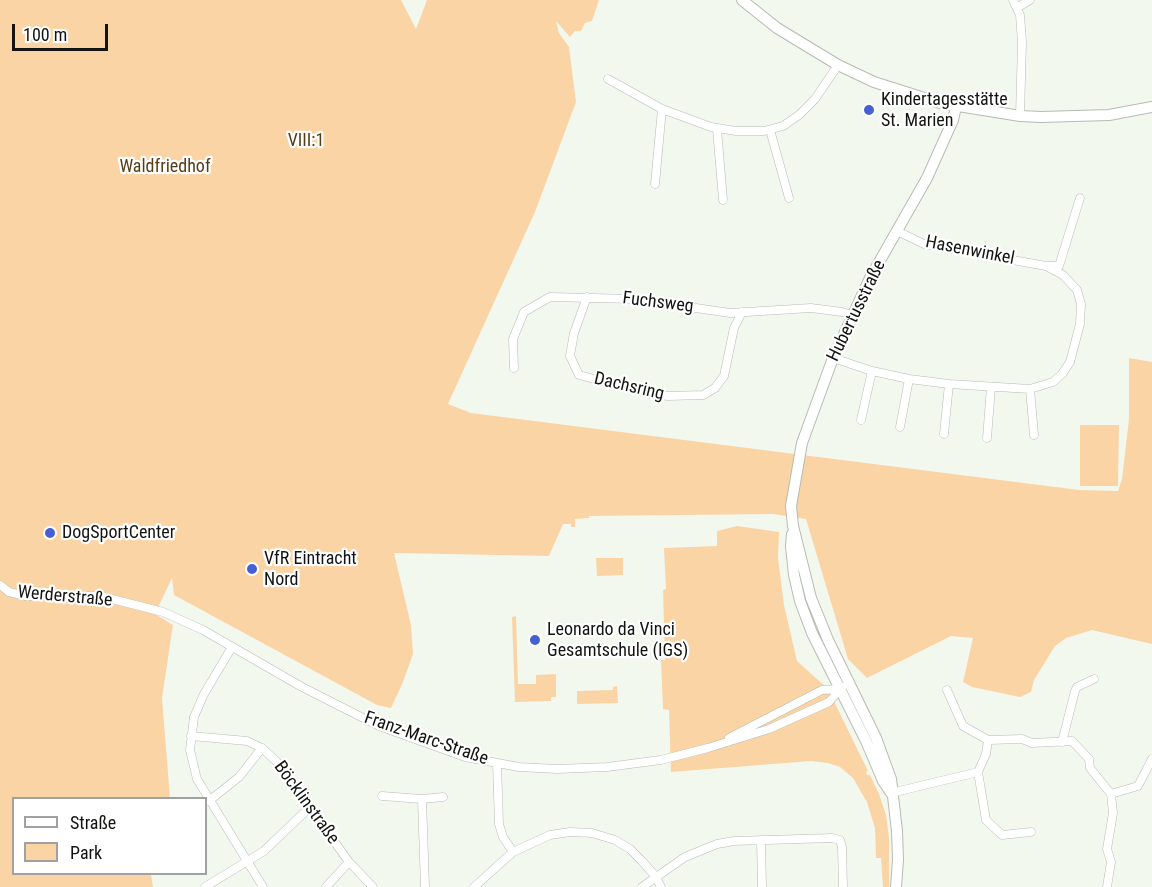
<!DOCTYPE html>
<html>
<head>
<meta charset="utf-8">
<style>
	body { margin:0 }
	#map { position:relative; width:1152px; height:887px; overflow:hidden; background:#f3f8ef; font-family:"Roboto Condensed",sans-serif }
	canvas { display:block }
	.legend { position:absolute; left:12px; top:797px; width:195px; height:78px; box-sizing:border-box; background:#fff; border:2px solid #a0a1a0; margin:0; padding:8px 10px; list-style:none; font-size:18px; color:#121411 }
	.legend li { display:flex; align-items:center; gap:12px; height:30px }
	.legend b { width:30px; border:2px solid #a0a1a0 }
	.scale { position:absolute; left:12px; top:24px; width:96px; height:27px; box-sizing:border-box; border:3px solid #121411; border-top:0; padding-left:8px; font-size:18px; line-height:21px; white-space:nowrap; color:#121411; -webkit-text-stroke:4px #fff; paint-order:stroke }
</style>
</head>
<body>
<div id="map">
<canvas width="1152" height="887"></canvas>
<ul class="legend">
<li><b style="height:8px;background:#fff"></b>Straße</li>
<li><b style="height:16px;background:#fad4a4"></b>Park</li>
</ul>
<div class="scale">100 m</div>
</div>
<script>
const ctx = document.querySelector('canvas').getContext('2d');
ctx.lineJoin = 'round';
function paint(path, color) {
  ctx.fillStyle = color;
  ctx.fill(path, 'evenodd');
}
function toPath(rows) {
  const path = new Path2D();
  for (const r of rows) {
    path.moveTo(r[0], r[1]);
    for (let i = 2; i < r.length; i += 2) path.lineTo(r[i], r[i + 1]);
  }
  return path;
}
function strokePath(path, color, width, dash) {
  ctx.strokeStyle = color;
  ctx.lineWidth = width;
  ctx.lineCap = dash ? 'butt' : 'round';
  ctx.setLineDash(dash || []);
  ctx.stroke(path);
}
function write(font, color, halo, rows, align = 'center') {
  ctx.font = font + ' "Roboto Condensed",sans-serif';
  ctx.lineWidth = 4.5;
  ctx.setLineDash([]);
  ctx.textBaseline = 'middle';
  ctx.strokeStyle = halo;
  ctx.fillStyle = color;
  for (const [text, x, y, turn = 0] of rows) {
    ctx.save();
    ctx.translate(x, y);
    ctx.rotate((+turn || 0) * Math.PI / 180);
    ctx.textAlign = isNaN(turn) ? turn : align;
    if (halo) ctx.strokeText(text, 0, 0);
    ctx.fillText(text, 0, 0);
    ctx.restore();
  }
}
paint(toPath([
	[0,0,401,0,416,29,427,0,599,0,592,21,585,23,581,31,575,31,570,37,556,21,559,33,569,47,576,102,535,212,448,404,471,413,1079,490,1118,491,1122,479,1129,419,1129,358,1152,362,1152,644,1092,630,1066,638,1055,646,1034,680,1031,692,1020,697,972,687,963,682,973,638,951,636,867,678,848,659,806,519,773,514,589,516,589,518,575,519,575,527,571,527,571,524,563,524,549,556,394,553,411,625,413,654,403,682,391,708,377,705,174,595,172,578,155,614,173,625,162,698,170,798,14,798,14,874,153,874,151,875,153,887,0,887],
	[1080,425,1119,425,1118,486,1080,486],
	[737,526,779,532,778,558,784,605,797,661,828,689,868,771,866,772,867,775,870,775,879,794,886,815,889,838,889,887,883,887,881,858,876,858,875,828,867,802,853,778,840,767,828,763,811,761,671,772,669,710,663,709,661,660,665,660,663,590,666,589,664,548,717,546,717,531],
	[596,558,623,558,623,575,597,576],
	[516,616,518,684,536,684,536,675,556,674,556,697,551,697,551,701,515,702,512,617],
	[617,686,618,703,577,704,577,691,613,690,613,687]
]), '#fad4a4');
const street = toPath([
	[1013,0,1020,15,1022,42,1020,116],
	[1018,7,1030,0],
	[608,79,662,109,711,127,736,131,764,131,783,126,799,115,815,99,838,65],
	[717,129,723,200],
	[770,130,789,198],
	[655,184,662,109],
	[1048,266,1059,266,1080,198],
	[587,297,574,333,570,356,579,375,649,394,668,396,703,395,715,388,724,376,734,328,742,312],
	[833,358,872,371,909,379,949,384,1030,389,1053,382,1062,374,1070,362,1080,324,1081,304,1077,290,1063,275,1046,266,924,244,897,231],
	[514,368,513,339,524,312,550,297,634,299,730,313,811,308,842,312,852,315],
	[1030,389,1034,435],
	[861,420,872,371],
	[900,427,909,379],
	[944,434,949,384],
	[987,438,991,387],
	[0,585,9,592,26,596,100,596,163,612,203,630,302,687,379,726,465,757,519,767,557,769,607,767,661,760,708,748,769,729,829,702,842,687],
	[232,647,204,694,194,717,190,750,197,779,263,887],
	[947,690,963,726,988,740],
	[191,736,247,741,262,748,277,762,349,862,373,887],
	[729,738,822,690,839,689],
	[988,740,1022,739,1032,743,1072,741,1089,759,1090,768,1111,794],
	[1062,742,1075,691,1077,687,1094,679],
	[497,764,499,824,503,837,513,852],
	[978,772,986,820,1002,835,1031,832],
	[891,793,978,772,986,754,988,740],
	[1111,794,1138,786,1152,759],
	[382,796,422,799,443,797],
	[422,799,425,887],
	[209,801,239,777,262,748],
	[761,840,762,887],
	[205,887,264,851,310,807],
	[326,887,349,862],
	[474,887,513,852,550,835,570,832,592,833,615,840,630,849,642,861,656,877,661,887],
	[642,887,685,857,717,844,734,841,832,838,840,840,842,847,843,887],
	[1107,887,1111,862,1107,849,1113,813,1111,794]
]);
const secondary = toPath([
	[742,0,777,28,838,65,874,82,940,103,1020,116,1041,117,1109,115,1152,107],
	[792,534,791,546,794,575,800,601,812,633,866,741,883,781,891,793],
	[896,887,898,860,897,831,891,779,876,738,828,640,811,598,793,526,791,506,802,443,833,358,870,278,927,178,953,120,956,107]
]);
strokePath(street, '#b7bbb3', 9);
strokePath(secondary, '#b7bbb3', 12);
strokePath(street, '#fff', 8);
strokePath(secondary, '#fff', 10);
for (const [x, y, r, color] of [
	[869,110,6,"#4560d4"],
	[50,533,6,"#4560d4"],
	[252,569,6,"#4560d4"],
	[535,640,6,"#4560d4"]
]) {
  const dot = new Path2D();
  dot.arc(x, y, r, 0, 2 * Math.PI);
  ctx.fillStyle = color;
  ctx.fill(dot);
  strokePath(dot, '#fff', 2);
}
write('18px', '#121411', '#fff', [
	["Kindertagesstätte",881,100],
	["St. Marien",881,121],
	["DogSportCenter",62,533],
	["VfR Eintracht",264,559],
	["Nord",264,580],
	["Leonardo da Vinci",547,630],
	["Gesamtschule (IGS)",547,651]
], 'left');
write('18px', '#573c18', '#fff', [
	["VIII:1",306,141],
	["Waldfriedhof",165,167]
]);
write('18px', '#121411', '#fff', [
	["Hasenwinkel",970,251,11],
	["Fuchsweg",658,303,7],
	["Hubertusstraße",857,311,-64],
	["Dachsring",629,387,13],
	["Werderstraße",65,597,5],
	["Franz-Marc-Straße",426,739,19],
	["Böcklinstraße",306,803,54]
]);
</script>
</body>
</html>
